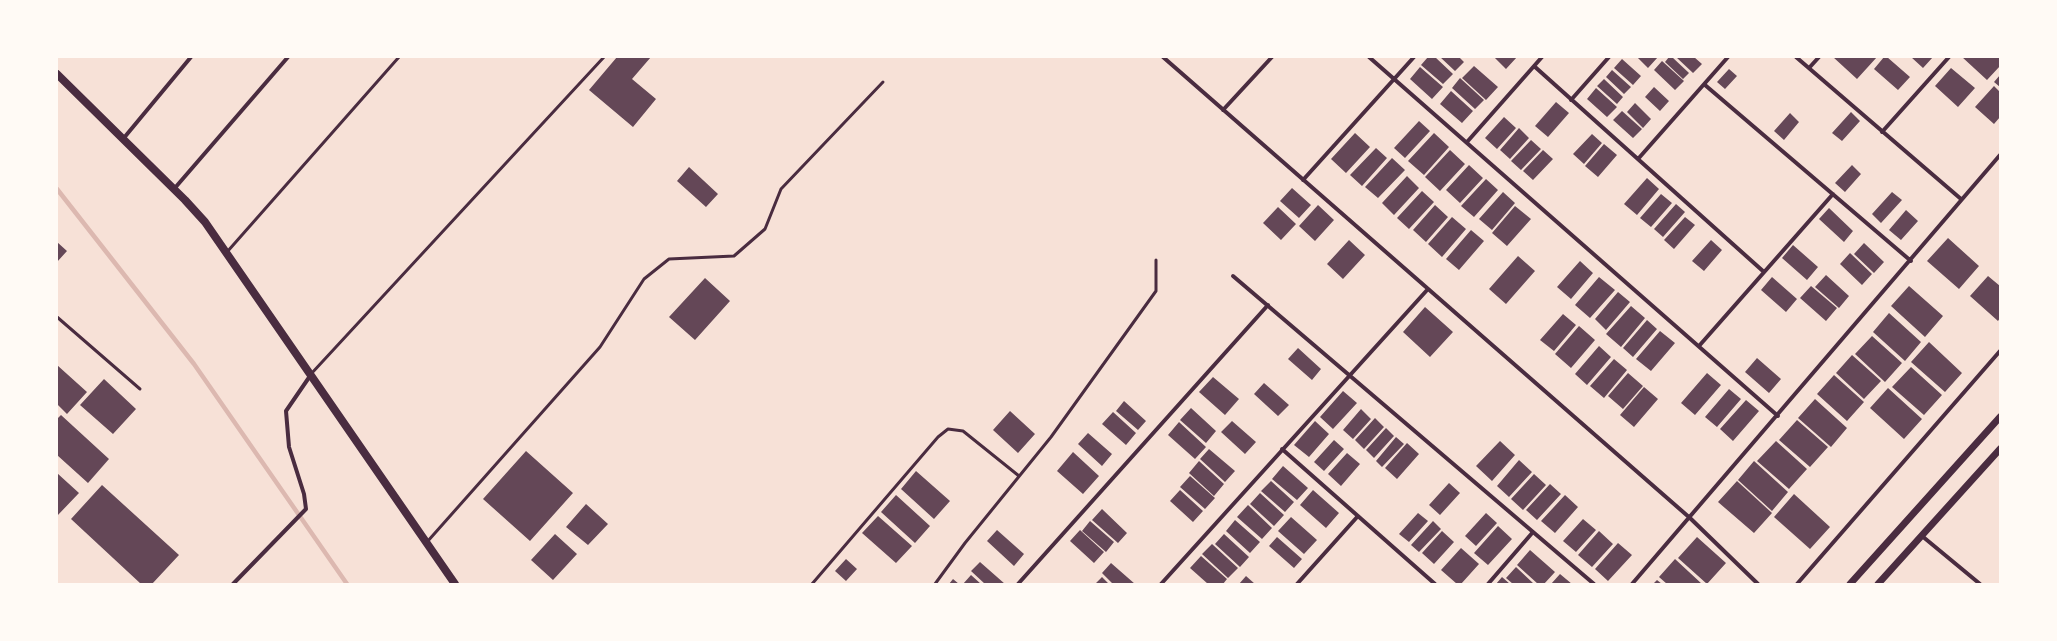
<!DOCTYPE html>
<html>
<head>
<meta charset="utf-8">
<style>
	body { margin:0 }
	#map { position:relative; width:2057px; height:641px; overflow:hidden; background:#f7e1d7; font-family:"Fira Sans Condensed",sans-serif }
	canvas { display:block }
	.frame { position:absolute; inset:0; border:58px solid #fffaf5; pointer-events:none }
</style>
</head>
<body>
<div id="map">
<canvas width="2057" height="641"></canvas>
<div class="frame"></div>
</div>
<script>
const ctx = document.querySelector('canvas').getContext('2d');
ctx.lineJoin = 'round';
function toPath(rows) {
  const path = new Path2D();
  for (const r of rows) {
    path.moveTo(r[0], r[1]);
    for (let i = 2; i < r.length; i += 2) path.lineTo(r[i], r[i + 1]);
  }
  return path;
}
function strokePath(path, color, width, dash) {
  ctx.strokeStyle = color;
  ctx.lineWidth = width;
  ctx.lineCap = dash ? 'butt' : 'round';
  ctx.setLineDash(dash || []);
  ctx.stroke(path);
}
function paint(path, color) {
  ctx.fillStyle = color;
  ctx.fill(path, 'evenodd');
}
strokePath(toPath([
	[57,189,194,364,347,584]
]), '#dcb8b0', 4.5);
paint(toPath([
	[617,57,651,57,632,79,656,99,633,127,589,90],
	[1428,57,1435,57,1453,74,1443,84,1421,65],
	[1440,57,1459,57,1464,62,1455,71],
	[1494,57,1517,57,1506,69],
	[1637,57,1658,57,1648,68],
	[1669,57,1672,57,1689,73,1683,79,1665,62],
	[1676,57,1694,57,1702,64,1693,73],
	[1833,57,1877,57,1857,79],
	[1884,57,1887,57,1910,77,1898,90,1874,69],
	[1911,57,1933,57,1923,68],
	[1962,57,2000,57,2000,66,1987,80],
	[1622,59,1641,76,1633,85,1614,68],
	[1662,61,1684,81,1675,90,1654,70],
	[1474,66,1498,87,1486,100,1462,78],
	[1420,67,1443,87,1432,99,1410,79],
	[1951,68,1975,88,1958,107,1935,86],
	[1729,69,1737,76,1725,89,1717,82],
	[1612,70,1631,87,1624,94,1606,77],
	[2000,75,2000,87,1994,82],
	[1460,78,1484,100,1475,109,1452,88],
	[1604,79,1623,97,1617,104,1597,86],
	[1994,86,2000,92,2000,117,1994,124,1975,107],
	[1654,87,1669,101,1660,111,1645,97],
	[1596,88,1617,107,1607,117,1587,99],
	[1451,91,1473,111,1462,123,1440,104],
	[1556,102,1569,113,1548,137,1535,126],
	[1635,103,1651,119,1643,128,1627,112],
	[1622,111,1642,129,1633,138,1613,120],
	[1851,112,1860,121,1842,141,1832,133],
	[1790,113,1799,122,1784,140,1774,131],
	[1504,117,1516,128,1497,149,1485,138],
	[1419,121,1430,131,1405,158,1394,148],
	[1519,128,1529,138,1510,159,1500,150],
	[1355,133,1370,147,1346,173,1331,159],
	[1434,133,1449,147,1424,175,1408,161],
	[1592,134,1602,143,1584,164,1573,154],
	[1531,140,1541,149,1521,170,1511,161],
	[1604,144,1617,155,1598,177,1585,166],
	[1376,148,1387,158,1362,186,1350,175],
	[1450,150,1465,164,1440,191,1425,177],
	[1543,150,1553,159,1533,180,1523,171],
	[1392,158,1405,170,1378,198,1365,187],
	[1469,165,1483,178,1460,203,1446,190],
	[1852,165,1861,174,1845,192,1835,183],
	[689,167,718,194,706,207,677,181],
	[1407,176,1419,188,1394,215,1382,203],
	[1647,178,1659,189,1637,215,1624,204],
	[1486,179,1498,190,1474,217,1461,206],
	[1292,188,1311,205,1299,218,1280,201],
	[1422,191,1434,202,1409,229,1397,218],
	[1503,192,1515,203,1492,230,1479,219],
	[1892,192,1902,200,1881,223,1872,214],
	[1661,194,1672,203,1651,227,1640,218],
	[1676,204,1685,212,1663,237,1654,229],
	[1318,205,1334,220,1315,241,1299,226],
	[1435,205,1448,217,1426,242,1413,230],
	[1515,206,1531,219,1507,246,1492,233],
	[1278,207,1296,224,1281,240,1263,223],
	[1829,208,1853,231,1844,242,1819,219],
	[1906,210,1918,221,1901,240,1889,230],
	[1452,217,1466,229,1442,257,1428,244],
	[1685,217,1695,225,1674,249,1664,240],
	[1471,230,1484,241,1459,270,1446,259],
	[1948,238,1979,266,1959,289,1927,261],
	[1349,240,1365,255,1343,279,1327,264],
	[1711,240,1722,250,1704,271,1692,261],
	[57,242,67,251,57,262],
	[1864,243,1884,262,1874,273,1854,254],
	[1793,245,1818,267,1807,280,1782,258],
	[1850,253,1872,274,1862,285,1840,264],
	[1518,256,1535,271,1506,304,1489,289],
	[1580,261,1593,273,1571,299,1557,287],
	[1826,275,1849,296,1839,308,1815,287],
	[1988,276,2000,286,2000,318,1998,321,1970,296],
	[1599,277,1615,290,1590,318,1575,305],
	[1772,277,1797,299,1786,312,1761,290],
	[705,278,730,301,695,340,669,317],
	[1811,286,1837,308,1826,321,1800,298],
	[1909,286,1943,316,1925,337,1891,306],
	[1618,292,1630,302,1606,330,1595,319],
	[1631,306,1645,318,1621,347,1606,334],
	[1425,307,1453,332,1430,357,1403,332],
	[1889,313,1921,342,1905,361,1873,332],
	[1563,314,1576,325,1554,351,1540,340],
	[1647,320,1657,329,1633,357,1623,348],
	[1579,326,1595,340,1571,368,1555,354],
	[1660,331,1675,343,1651,371,1636,359],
	[1872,336,1902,363,1885,382,1855,354],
	[1929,342,1962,373,1945,392,1911,362],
	[1599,346,1611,357,1587,385,1575,374],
	[1298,348,1321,369,1312,380,1288,359],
	[1852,355,1881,381,1864,399,1836,373],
	[1757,358,1781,379,1769,393,1745,372],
	[1614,359,1627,370,1604,398,1590,386],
	[57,365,87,392,67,414,57,404],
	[1911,367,1942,395,1924,415,1892,387],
	[1628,373,1643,386,1623,409,1608,396],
	[1707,373,1721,385,1695,415,1681,403],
	[1834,375,1864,402,1847,421,1817,394],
	[1213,377,1239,399,1225,415,1199,392],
	[104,379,136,409,113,434,80,405],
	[1264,383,1289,405,1278,416,1254,394],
	[1644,387,1658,399,1634,427,1620,415],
	[1888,388,1922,419,1904,439,1870,408],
	[1729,389,1741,399,1717,427,1705,417],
	[1343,391,1357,403,1333,429,1320,417],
	[1815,399,1847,428,1831,447,1798,418],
	[1746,400,1759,411,1733,441,1720,429],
	[1124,401,1146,421,1138,430,1116,411],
	[1191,408,1216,431,1206,443,1180,420],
	[1361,409,1371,419,1353,439,1343,430],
	[1010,411,1035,434,1018,453,993,430],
	[1113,412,1136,433,1126,445,1102,424],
	[61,415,109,459,88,483,57,455,57,419],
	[1375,418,1384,427,1364,449,1355,440],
	[1797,420,1828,447,1810,467,1779,440],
	[1232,421,1256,442,1245,454,1221,432],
	[1315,421,1329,434,1309,457,1294,445],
	[1179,422,1206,447,1195,459,1168,435],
	[1386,428,1394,436,1374,458,1366,450],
	[1088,433,1112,454,1102,466,1078,444],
	[1396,437,1404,444,1382,467,1376,461],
	[1334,440,1344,449,1324,471,1314,462],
	[1500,441,1515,455,1492,481,1476,466],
	[1776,441,1807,469,1789,489,1757,461],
	[1407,443,1419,454,1397,479,1385,468],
	[1209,449,1235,471,1225,482,1200,459],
	[526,451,573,493,530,541,483,499],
	[1073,452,1099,476,1083,494,1057,471],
	[1347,453,1360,464,1341,486,1328,474],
	[1519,460,1532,472,1509,497,1497,486],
	[1199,461,1224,484,1214,496,1189,473],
	[1754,461,1788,492,1772,511,1738,480],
	[1283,466,1308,488,1297,500,1272,479],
	[916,471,950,501,934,519,901,489],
	[57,473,79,493,57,516],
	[1534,474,1546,485,1523,510,1511,499],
	[1190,476,1215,498,1205,509,1180,487],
	[1271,481,1294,502,1285,512,1261,491],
	[1737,481,1772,513,1754,533,1718,502],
	[1449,483,1460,493,1440,515,1429,505],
	[1550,484,1561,494,1537,520,1526,510],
	[102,485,179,555,152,584,141,584,71,519],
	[1180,490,1203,511,1193,522,1170,501],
	[1313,490,1339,513,1326,528,1300,505],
	[1260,493,1284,515,1274,526,1250,504],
	[1794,494,1830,527,1810,549,1774,517],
	[896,495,930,526,915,543,881,512],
	[1565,495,1578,507,1555,533,1541,521],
	[586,504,608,524,588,545,566,527],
	[1248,505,1272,528,1262,539,1237,517],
	[1102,509,1127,533,1118,543,1092,520],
	[1418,513,1428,521,1409,542,1399,534],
	[1486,513,1497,523,1476,546,1465,536],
	[878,516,912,546,896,563,862,533],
	[1291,517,1317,540,1304,554,1278,531],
	[1583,519,1596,530,1576,552,1563,541],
	[1235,520,1260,542,1250,553,1226,531],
	[1090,521,1114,542,1106,552,1082,531],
	[1433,521,1441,529,1419,552,1411,545],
	[1498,526,1512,539,1488,565,1474,553],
	[997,530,1024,554,1014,566,987,541],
	[1080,530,1104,552,1094,563,1070,541],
	[1442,531,1454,542,1434,564,1422,553],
	[1599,531,1613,544,1592,567,1578,555],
	[555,534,577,554,553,580,531,560],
	[1224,534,1249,557,1240,567,1215,544],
	[1277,537,1302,559,1294,568,1269,546],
	[1697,537,1726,563,1707,584,1678,558],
	[1618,543,1632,555,1608,581,1595,569],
	[1212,544,1238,568,1228,578,1202,554],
	[1461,548,1479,564,1461,584,1457,584,1441,570],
	[1530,550,1555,572,1544,584,1538,584,1517,565],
	[1201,556,1227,579,1223,584,1208,584,1190,568],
	[846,559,857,569,846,581,835,571],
	[1675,559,1702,584,1667,584,1659,577],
	[980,562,1005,584,985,584,971,571],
	[1111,563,1135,584,1113,584,1102,573],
	[1516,567,1534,584,1513,584,1506,578],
	[1560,574,1572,584,1551,584],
	[971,575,981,584,963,584],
	[1246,576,1255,584,1239,584],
	[1102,577,1109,584,1095,584],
	[1502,577,1510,584,1496,584],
	[953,579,959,584,949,584],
	[1657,580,1662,584,1653,584]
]), '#644757');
strokePath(toPath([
	[227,252,399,57],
	[57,317,140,389],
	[311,374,604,57],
	[427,542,600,347,644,279,669,259,734,256,765,229,781,189,883,82],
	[812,584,938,437,948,429,963,431,1019,476],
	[935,584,965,543,1051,437,1156,291,1156,260]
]), '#4a2c40', 3);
strokePath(toPath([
	[1163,57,1690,518,1758,584],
	[1369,57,1778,416],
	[1796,57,1961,199],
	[1534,66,1764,272],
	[1809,68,1819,57],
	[1705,85,1911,261],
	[1571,100,1609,57],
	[1223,110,1272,57],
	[1882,132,1949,57],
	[123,139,191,57],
	[1467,142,1542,57],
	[1638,159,1728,57],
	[1303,180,1414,57],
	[174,189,288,57],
	[1233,276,1594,584],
	[1699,346,1833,194],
	[1282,449,1435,584],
	[1922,536,1980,584],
	[233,584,306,509,304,494,289,447,286,411,310,376],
	[1018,584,1268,305],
	[1161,584,1428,289],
	[1297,584,1358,516],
	[1488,584,1533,532],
	[1632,584,2000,155],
	[1797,584,2000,351]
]), '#4a2c40', 4);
strokePath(toPath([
	[1850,584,2000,417],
	[1878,584,2000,449]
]), '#4a2c40', 7);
strokePath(toPath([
	[57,74,185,200,205,222,455,584]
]), '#4a2c40', 8);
</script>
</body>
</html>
